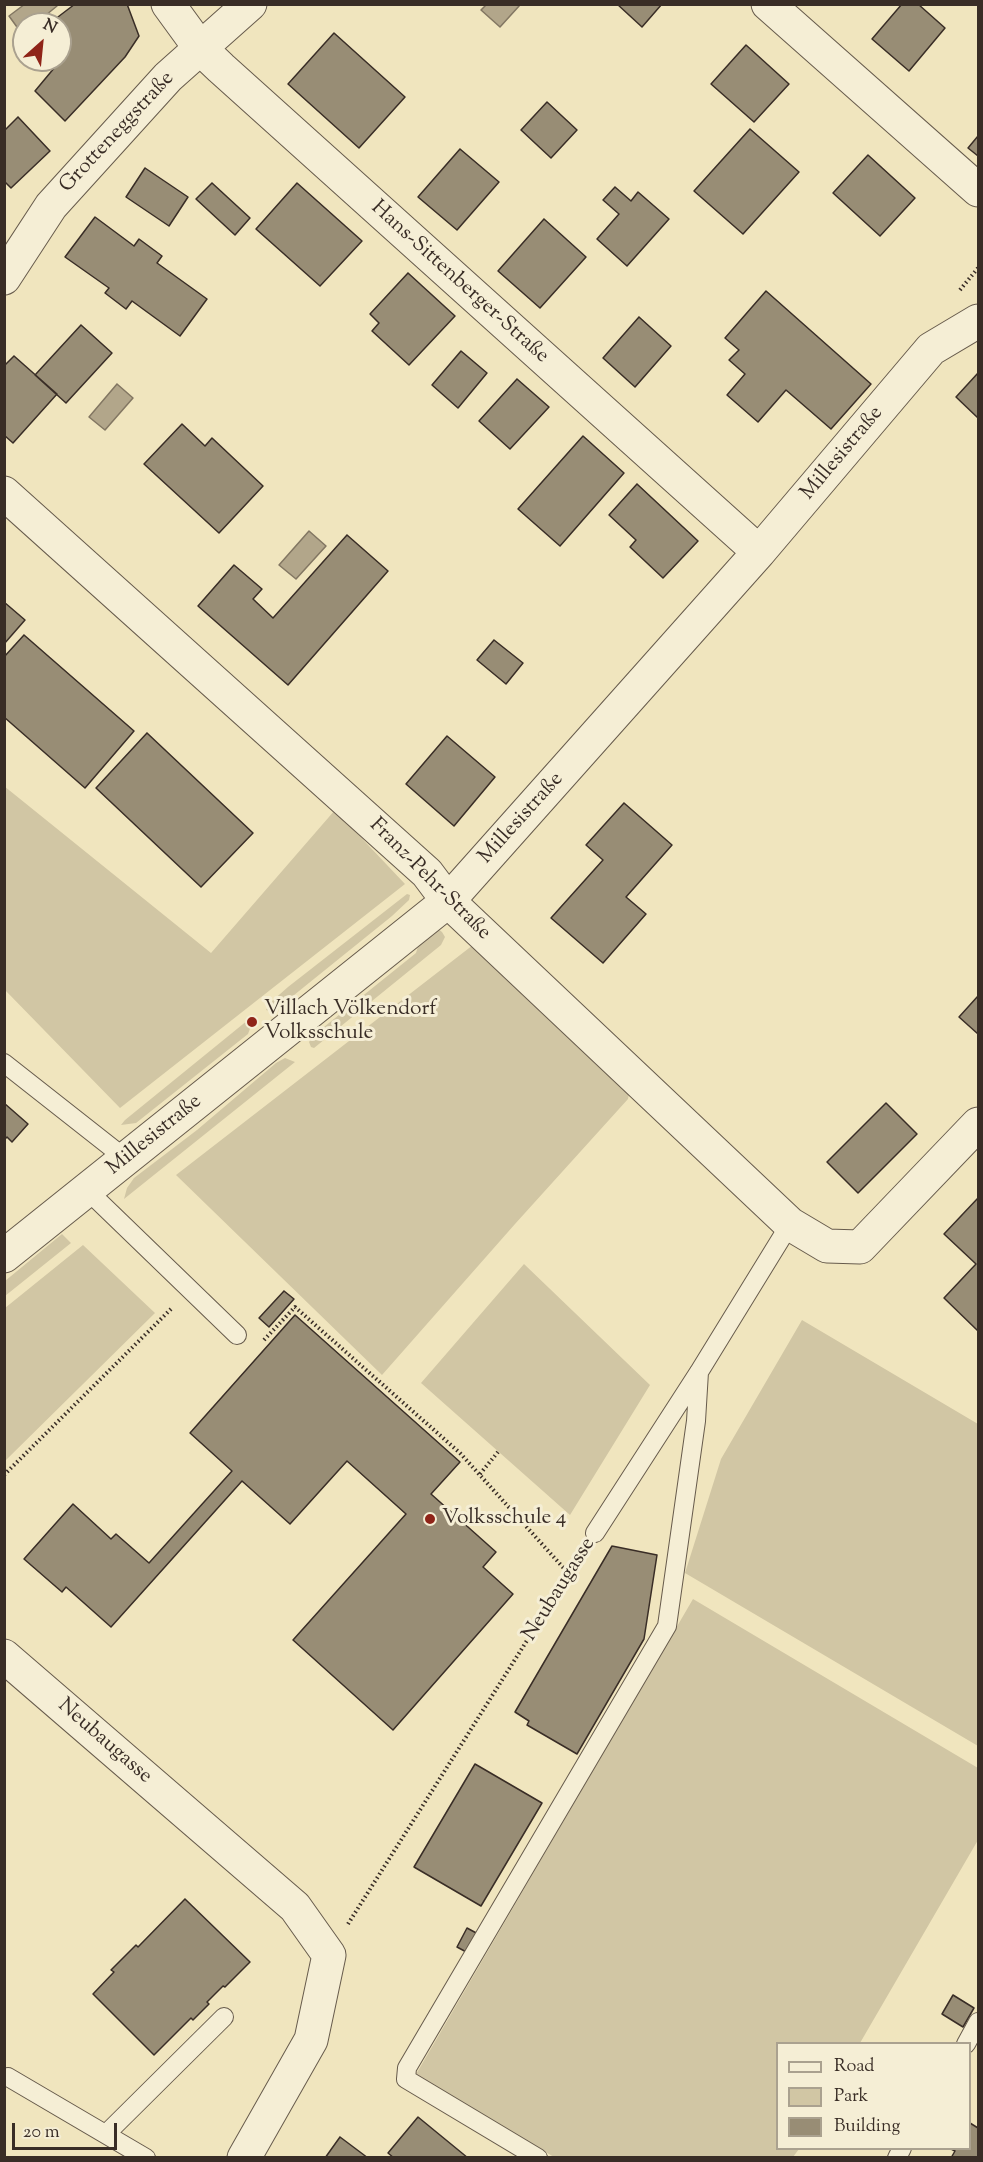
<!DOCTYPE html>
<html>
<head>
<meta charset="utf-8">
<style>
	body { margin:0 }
	#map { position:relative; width:983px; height:2162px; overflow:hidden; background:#f0e5be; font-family:"Sorts Mill Goudy",serif }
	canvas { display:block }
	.frame { position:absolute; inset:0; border:6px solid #392d26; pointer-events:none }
	.legend { position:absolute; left:776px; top:2042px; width:195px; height:108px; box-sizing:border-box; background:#f5eed5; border:2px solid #aaa18f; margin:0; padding:8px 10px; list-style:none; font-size:18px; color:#392d26 }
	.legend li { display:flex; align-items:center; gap:12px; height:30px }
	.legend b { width:30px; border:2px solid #aaa18f }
	.north { position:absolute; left:12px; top:12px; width:60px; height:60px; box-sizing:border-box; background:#f5eed5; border:2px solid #aaa18f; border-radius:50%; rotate:27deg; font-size:16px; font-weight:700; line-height:24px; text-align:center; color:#392d26 }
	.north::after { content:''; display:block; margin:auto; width:21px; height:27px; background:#8f2418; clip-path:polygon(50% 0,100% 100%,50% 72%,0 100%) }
	.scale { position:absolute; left:12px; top:2123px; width:105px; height:27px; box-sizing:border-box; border:3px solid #392d26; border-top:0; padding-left:8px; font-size:18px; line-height:21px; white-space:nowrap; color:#392d26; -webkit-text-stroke:4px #f5eed5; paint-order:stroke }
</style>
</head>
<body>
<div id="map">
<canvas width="983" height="2162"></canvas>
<div class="frame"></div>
<ul class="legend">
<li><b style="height:8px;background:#f5eed5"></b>Road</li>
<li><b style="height:16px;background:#d1c6a4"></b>Park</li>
<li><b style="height:16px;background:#988d75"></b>Building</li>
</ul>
<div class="north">N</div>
<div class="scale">20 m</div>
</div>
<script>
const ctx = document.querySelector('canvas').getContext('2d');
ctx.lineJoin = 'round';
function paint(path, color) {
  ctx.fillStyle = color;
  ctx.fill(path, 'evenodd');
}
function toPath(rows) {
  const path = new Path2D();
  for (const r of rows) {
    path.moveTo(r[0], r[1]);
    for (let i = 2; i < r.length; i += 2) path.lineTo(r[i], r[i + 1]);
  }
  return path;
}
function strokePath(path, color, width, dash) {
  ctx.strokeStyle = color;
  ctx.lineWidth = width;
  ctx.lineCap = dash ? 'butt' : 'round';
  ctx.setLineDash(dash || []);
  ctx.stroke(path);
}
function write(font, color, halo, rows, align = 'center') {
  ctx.font = font + ' "Sorts Mill Goudy",serif';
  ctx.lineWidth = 6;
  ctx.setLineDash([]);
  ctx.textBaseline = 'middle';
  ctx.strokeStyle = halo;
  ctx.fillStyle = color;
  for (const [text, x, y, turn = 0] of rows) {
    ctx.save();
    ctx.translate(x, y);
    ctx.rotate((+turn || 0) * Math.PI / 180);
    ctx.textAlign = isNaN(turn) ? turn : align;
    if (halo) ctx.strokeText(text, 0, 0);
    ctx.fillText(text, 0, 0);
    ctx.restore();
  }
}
paint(toPath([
	[4,786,211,953,335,810,405,884,120,1108,5,990],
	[407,894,410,895,409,900,392,916,273,1012,266,1010,271,1002,288,987],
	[437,928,442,932,445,937,441,945,314,1048,311,1047,309,1042,314,1035,416,953,421,936],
	[473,945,630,1089,628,1099,515,1224,382,1375,176,1175],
	[248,1020,251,1026,248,1034,136,1123,121,1125,125,1120],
	[285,1058,295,1062,124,1199,127,1188,134,1178,197,1130,276,1063],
	[62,1234,71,1243,5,1296,5,1281],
	[83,1245,155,1313,5,1461,5,1308],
	[524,1264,650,1385,570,1515,421,1383],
	[802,1320,978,1424,978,1746,685,1573,721,1459],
	[693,1599,978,1768,978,1840,860,2043,778,2044,778,2148,799,2149,793,2157,554,2157,415,2076]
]), '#d1c6a4');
const water = toPath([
	[25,4,56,5,57,6,35,24,24,24,22,34,9,16,25,4],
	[486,5,486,4,520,5,500,27,481,10,486,5],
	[117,384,133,398,105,430,89,417,117,384],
	[309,531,326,546,296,579,279,565,309,531]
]);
paint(water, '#b2a68a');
strokePath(water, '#827662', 1.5);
const building = toPath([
	[75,4,127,4,139,36,125,57,65,121,35,91,60,61,60,24,50,23,75,4],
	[617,4,662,4,642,27,617,4],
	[902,4,918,4,945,28,909,71,872,39,902,4],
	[334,33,405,97,359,148,288,84,334,33],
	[746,45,789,84,754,122,711,84,746,45],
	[547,102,577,130,551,158,521,130,547,102],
	[18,117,50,151,11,188,4,181,4,127,6,129,18,117],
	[750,129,799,172,743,234,694,191,750,129],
	[978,136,978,156,968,148,978,136],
	[460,149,499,182,457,230,418,197,460,149],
	[868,155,915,198,880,236,833,193,868,155],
	[145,168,188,197,169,226,126,197,145,168],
	[212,183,250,218,235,235,196,199,212,183],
	[297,183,362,241,320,286,256,229,297,183],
	[615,187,631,201,638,192,669,219,627,266,597,239,619,214,603,200,615,187],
	[95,217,134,246,139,239,162,256,157,263,207,299,180,336,132,301,126,309,105,293,109,288,65,257,95,217],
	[544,219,586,257,540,308,498,271,544,219],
	[408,273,455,316,409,365,372,331,379,323,370,314,408,273],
	[766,291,871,384,831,429,786,390,758,422,727,395,745,374,729,360,739,350,725,338,766,291],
	[639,317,671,346,635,387,603,358,639,317],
	[81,325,112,353,66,403,35,375,81,325],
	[461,351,487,373,458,408,432,385,461,351],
	[14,356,57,394,13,443,4,435,4,366,14,356],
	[978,373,978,418,956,397,978,373],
	[517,379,549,407,510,449,479,421,517,379],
	[182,424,205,446,212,438,263,486,219,533,144,464,182,424],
	[583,436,624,473,560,546,518,509,583,436],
	[637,484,698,541,663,578,630,547,636,540,609,515,637,484],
	[347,535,388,571,288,685,198,606,234,565,262,589,253,599,273,618,347,535],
	[4,602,25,620,4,644,4,602],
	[24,635,134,731,85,788,4,717,4,657,24,635],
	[494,640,523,663,506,684,477,660,494,640],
	[147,733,253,833,201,887,96,788,147,733],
	[447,736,495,777,454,826,406,784,447,736],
	[624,803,672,845,626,897,646,914,603,963,551,918,603,860,586,845,624,803],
	[978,996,978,1034,959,1017,978,996],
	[4,1103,28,1124,12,1142,7,1137,4,1140,4,1103],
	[886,1103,917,1134,858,1193,827,1162,886,1103],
	[978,1198,978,1331,944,1298,976,1264,944,1234,978,1198],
	[284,1291,294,1299,269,1327,259,1318,284,1291],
	[295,1315,460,1462,431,1494,496,1552,483,1567,513,1594,393,1730,293,1640,406,1514,347,1461,290,1524,242,1481,111,1627,66,1587,62,1592,24,1559,73,1504,111,1539,116,1534,149,1563,232,1471,190,1433,295,1315],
	[612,1546,657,1555,644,1639,577,1754,527,1725,529,1721,515,1712,612,1546],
	[475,1764,542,1803,481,1906,414,1867,475,1764],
	[185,1899,250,1962,225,1987,223,1986,207,2002,209,2004,193,2020,191,2018,154,2055,93,1994,114,1972,111,1970,136,1945,138,1947,185,1899],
	[467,1928,480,1935,470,1954,457,1947,467,1928],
	[953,1995,974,2008,963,2027,942,2014,953,1995],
	[418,2117,468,2158,394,2158,388,2153,418,2117],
	[970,2123,978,2128,978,2158,951,2158,955,2151,949,2148,970,2148,970,2123],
	[340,2137,368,2158,325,2158,340,2137]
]);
paint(building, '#988d75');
strokePath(building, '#392d26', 1.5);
const lane = toPath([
	[4,1063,126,1159],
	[87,1190,237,1335],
	[595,1533,699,1372,790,1224],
	[966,2044,978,2022],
	[8,2077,146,2158],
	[106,2134,224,2017],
	[538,2158,406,2079,407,2068,667,1626,696,1421,699,1372],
	[897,2158,902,2148]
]);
const street = toPath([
	[168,4,200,48,221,68,759,552],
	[768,4,978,190],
	[4,278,51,206,168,77,250,4],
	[4,493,427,873,448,901,790,1224,827,1246,860,1247,978,1124],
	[4,1256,448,901,759,552,931,349,978,321],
	[4,1656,295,1907,329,1955,311,2040,244,2158]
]);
strokePath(lane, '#675b4c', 20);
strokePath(street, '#675b4c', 35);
strokePath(toPath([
	[960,290,978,268],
	[264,1340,295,1307,460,1453,569,1574],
	[480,1474,498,1452],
	[4,1475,172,1308],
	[348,1924,581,1555]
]), '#392d26', 4, [1.5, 3]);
strokePath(lane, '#f5eed5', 18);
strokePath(street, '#f5eed5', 33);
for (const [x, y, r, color] of [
	[252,1022,6,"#8f2418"],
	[430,1519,6,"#8f2418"]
]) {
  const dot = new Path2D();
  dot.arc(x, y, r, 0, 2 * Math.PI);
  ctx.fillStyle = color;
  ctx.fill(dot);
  strokePath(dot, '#f5eed5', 2);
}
write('21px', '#392d26', '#f5eed5', [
	["Grotteneggstraße",118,133,-47],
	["Hans-Sittenberger-Straße",459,283,42],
	["Millesistraße",843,454,-50],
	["Millesistraße",522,819,-48],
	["Franz-Pehr-Straße",429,880,45],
	["Millesistraße",155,1136,-39],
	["Neubaugasse",560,1590,-58],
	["Neubaugasse",104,1742,41]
]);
write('21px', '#392d26', '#f5eed5', [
	["Villach Völkendorf",264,1010],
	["Volksschule",264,1034],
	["Volksschule 4",442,1519]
], 'left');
</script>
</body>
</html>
